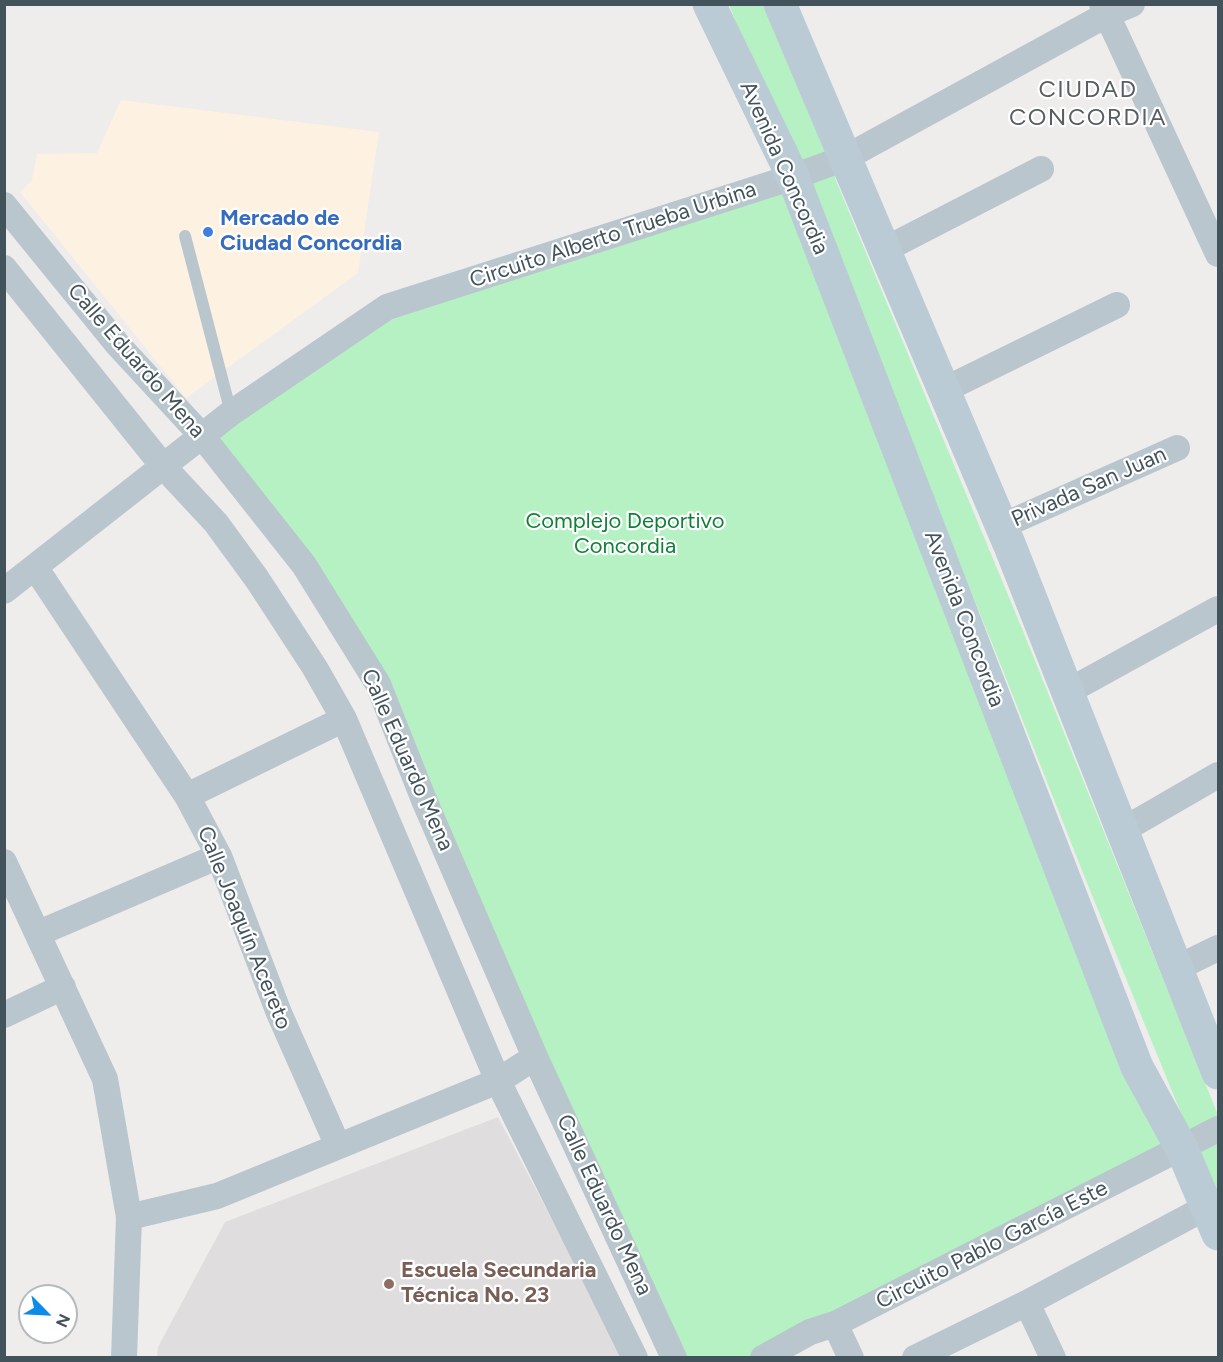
<!DOCTYPE html>
<html>
<head>
<meta charset="utf-8">
<style>
	body { margin:0 }
	#map { position:relative; width:1223px; height:1362px; overflow:hidden; background:#efecec; font-family:Figtree,sans-serif }
	canvas { display:block }
	.frame { position:absolute; inset:0; border:6px solid #43535b; pointer-events:none }
	.north { position:absolute; left:18px; top:1284px; width:60px; height:60px; box-sizing:border-box; background:#fff; border:2px solid #b4babd; border-radius:50%; rotate:114deg; font-size:16px; font-weight:700; line-height:24px; text-align:center; color:#43535b }
	.north::after { content:''; display:block; margin:auto; width:21px; height:27px; background:#0c8be9; clip-path:polygon(50% 0,100% 100%,50% 72%,0 100%) }
</style>
</head>
<body>
<div id="map">
<canvas width="1223" height="1362"></canvas>
<div class="frame"></div>
<div class="north">N</div>
</div>
<script>
const ctx = document.querySelector('canvas').getContext('2d');
ctx.lineJoin = 'round';
function paint(path, color) {
  ctx.fillStyle = color;
  ctx.fill(path, 'evenodd');
}
function toPath(rows) {
  const path = new Path2D();
  for (const r of rows) {
    path.moveTo(r[0], r[1]);
    for (let i = 2; i < r.length; i += 2) path.lineTo(r[i], r[i + 1]);
  }
  return path;
}
function strokePath(path, color, width, dash) {
  ctx.strokeStyle = color;
  ctx.lineWidth = width;
  ctx.lineCap = dash ? 'butt' : 'round';
  ctx.setLineDash(dash || []);
  ctx.stroke(path);
}
function write(font, color, halo, rows, align = 'center') {
  ctx.font = font + ' Figtree,sans-serif';
  ctx.lineWidth = 4.5;
  ctx.setLineDash([]);
  ctx.textBaseline = 'middle';
  ctx.strokeStyle = halo;
  ctx.fillStyle = color;
  for (const [text, x, y, turn = 0] of rows) {
    ctx.save();
    ctx.translate(x, y);
    ctx.rotate((+turn || 0) * Math.PI / 180);
    ctx.textAlign = isNaN(turn) ? turn : align;
    if (halo) ctx.strokeText(text, 0, 0);
    ctx.fillText(text, 0, 0);
    ctx.restore();
  }
}
paint(toPath([
	[121,100,379,132,358,273,186,398,20,192,32,180,37,154,97,153]
]), '#fdf1e2');
paint(toPath([
	[498,1117,624,1357,157,1358,158,1347,225,1222]
]), '#e0ddde');
paint(toPath([
	[729,5,766,5,813,115,837,183,1023,631,1218,1115,1218,1204,1085,878,992,643],
	[793,177,1182,1149,770,1357,674,1357,378,684,202,436,387,307]
]), '#b6f1c4');
strokePath(toPath([
	[185,236,231,413]
]), '#b9c6cd', 12);
strokePath(toPath([
	[1102,4,1218,254],
	[4,205,118,345,202,436,304,565,378,684,424,800,535,1057,674,1358],
	[884,250,1041,169],
	[4,268,163,466,216,523,257,579,315,668,344,719,498,1081,635,1358],
	[944,390,1117,305],
	[1002,526,1177,448],
	[35,567,187,796,219,856,279,1013,338,1146],
	[4,591,231,413,387,307,793,177,845,158,1106,15,1132,4],
	[1067,692,1218,609],
	[187,796,344,719],
	[1123,830,1218,775],
	[4,862,105,1079,129,1217,124,1358],
	[39,933,219,856],
	[1177,968,1218,948],
	[4,1015,63,987],
	[129,1217,217,1196,498,1081,535,1057],
	[1027,1303,1053,1358],
	[835,1324,851,1358],
	[763,1358,810,1332,835,1324,1218,1129],
	[915,1358,1027,1303,1218,1201]
]), '#b9c6cd', 26);
strokePath(toPath([
	[709,4,793,177,1137,1067,1182,1149,1218,1234],
	[780,4,1010,546,1218,1073]
]), '#bbcbd5', 33);
for (const [x, y, r, color] of [
	[208,232,6,"#3f7fe0"],
	[389,1284,6,"#8d6e63"]
]) {
  const dot = new Path2D();
  dot.arc(x, y, r, 0, 2 * Math.PI);
  ctx.fillStyle = color;
  ctx.fill(dot);
  strokePath(dot, '#fff', 2);
}
write('22px', '#43535b', '#fff', [
	["Avenida Concordia",784,168,66],
	["Circuito Alberto Trueba Urbina",613,235,-18],
	["Calle Eduardo Mena",136,361,49],
	["Privada San Juan",1089,487,-24],
	["Avenida Concordia",964,619,69],
	["Calle Eduardo Mena",407,760,66],
	["Calle Joaquín Acereto",244,928,68],
	["Calle Eduardo Mena",604,1205,65],
	["Circuito Pablo García Este",992,1245,-27]
]);
write('bold 22px', '#366cbe', '#fff', [
	["Mercado de",220,219],
	["Ciudad Concordia",220,244]
], 'left');
write('22px', '#108038', '#fff', [
	["Complejo Deportivo",625,522],
	["Concordia",625,547]
]);
write('bold 22px', '#785e54', '#fff', [
	["Escuela Secundaria",401,1271],
	["Técnica No. 23",401,1296]
], 'left');
ctx.letterSpacing = '1.5px';
write('24px', '#585e62', '#fff', [
	["CIUDAD",1088,90],
	["CONCORDIA",1088,118]
]);
ctx.letterSpacing = '0px';
</script>
</body>
</html>
